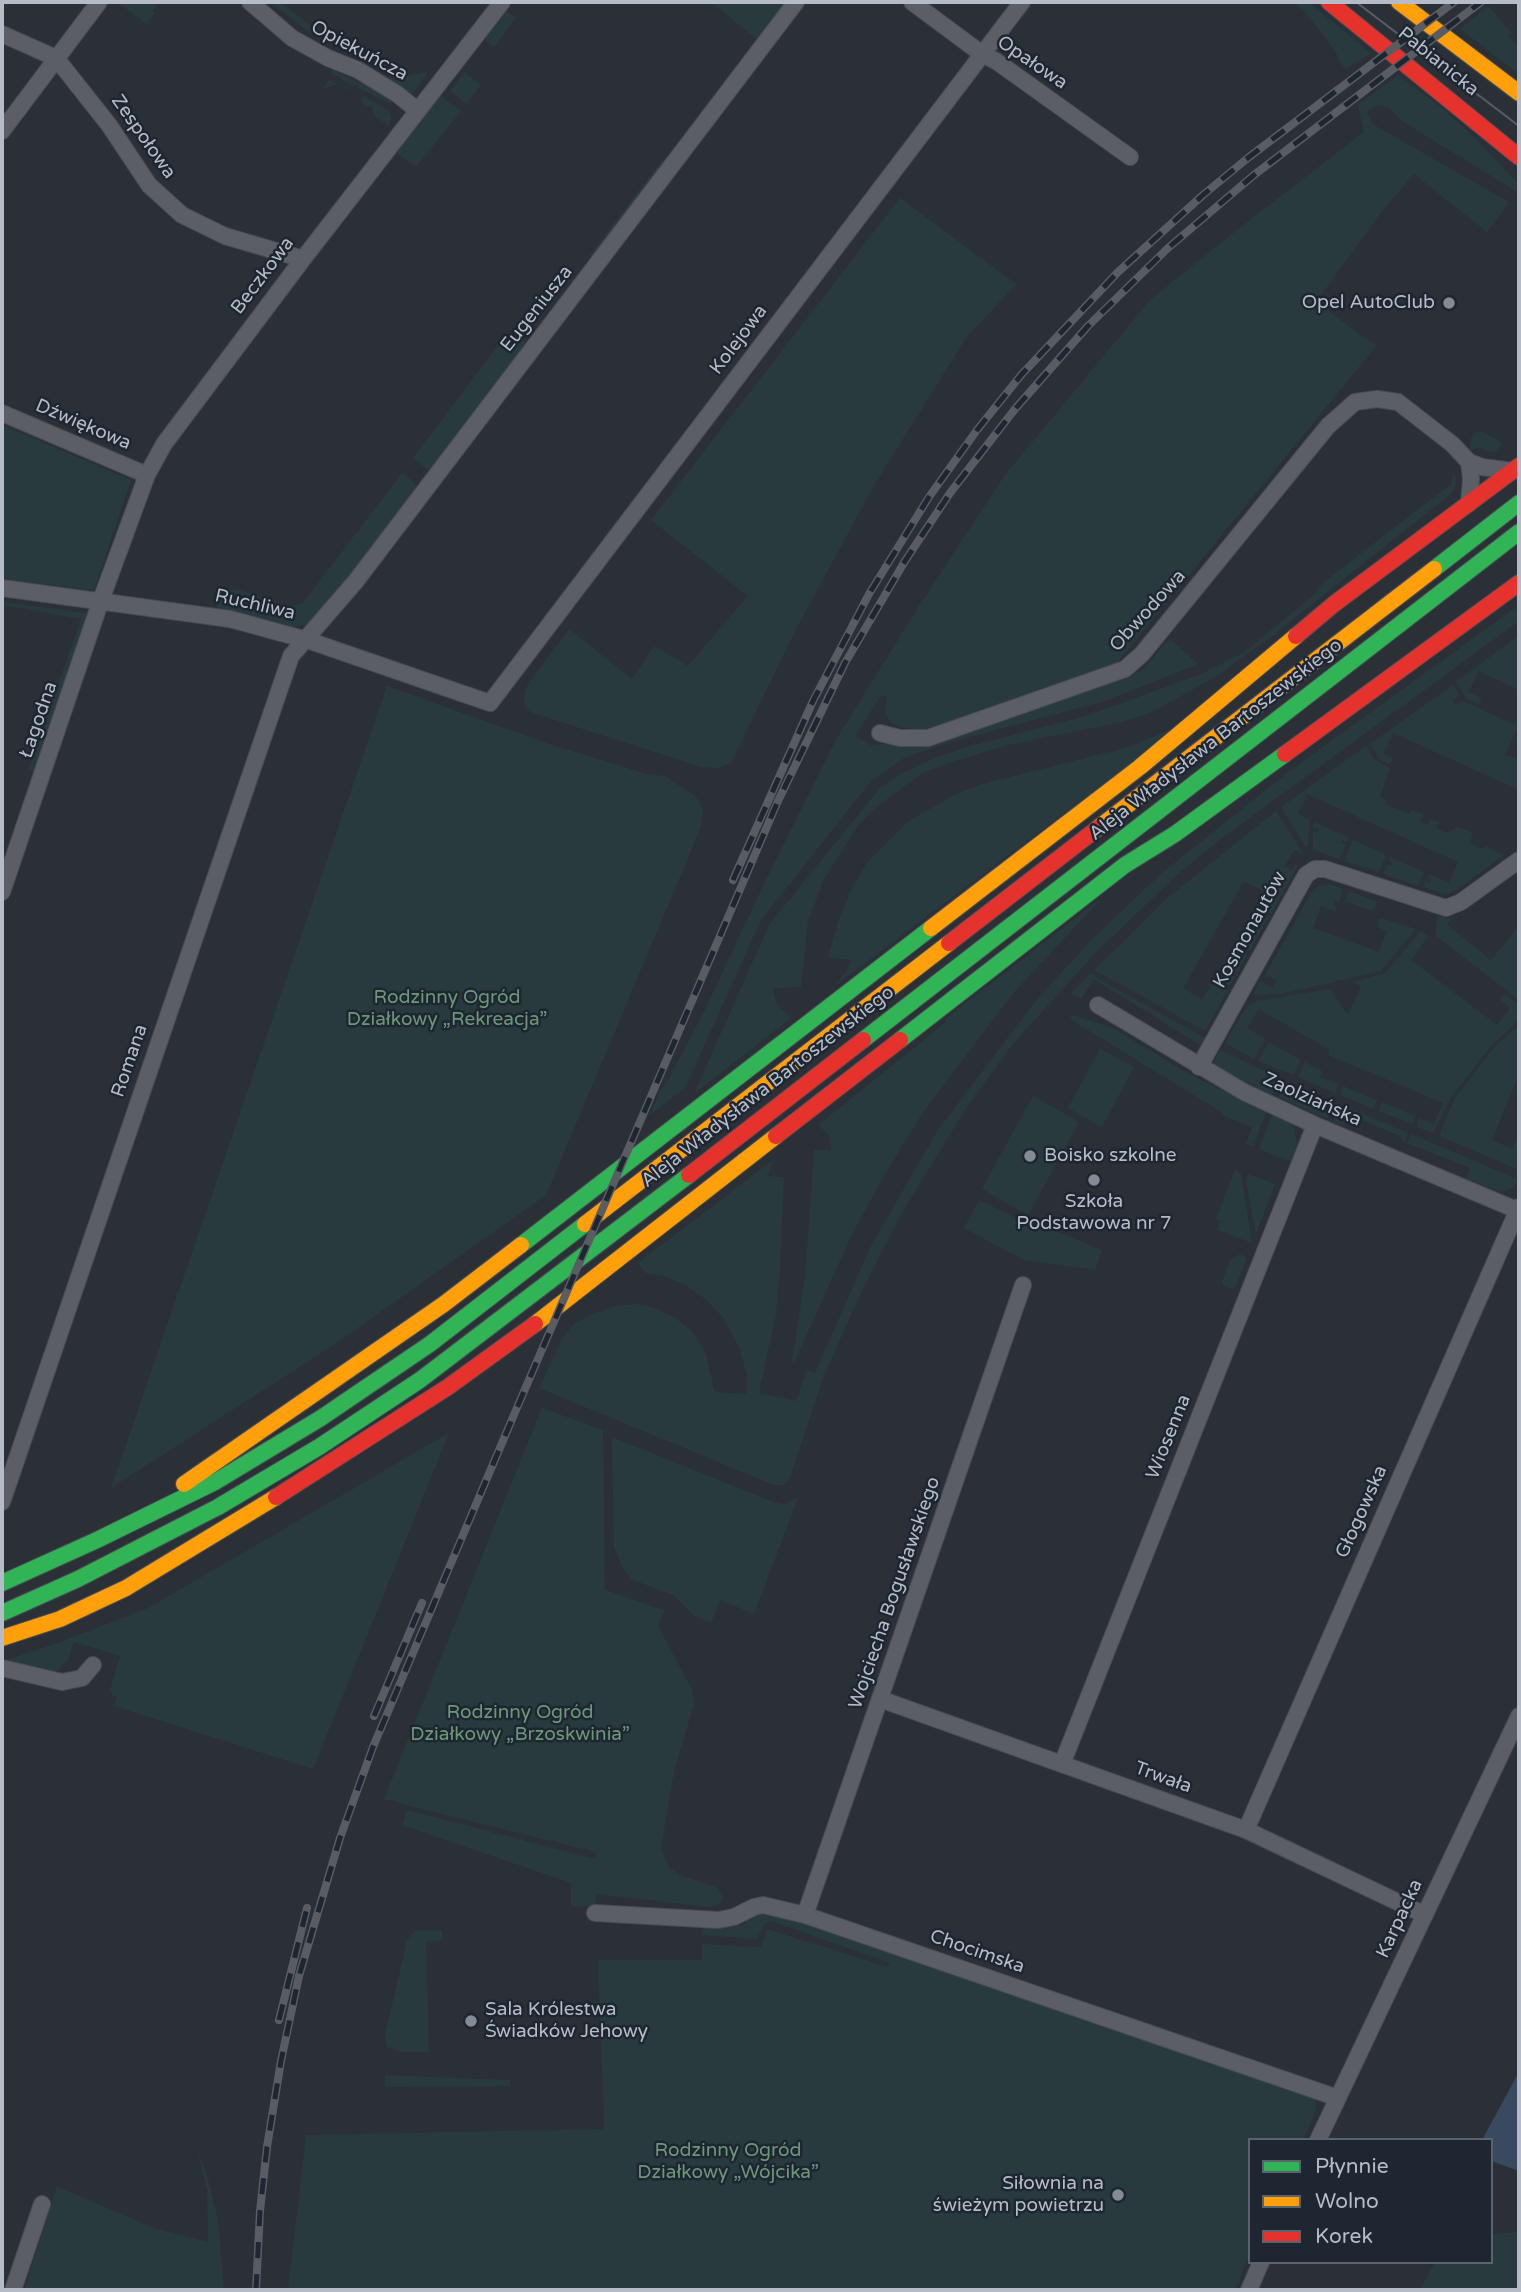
<!DOCTYPE html>
<html>
<head>
<meta charset="utf-8">
<style>
	body { margin:0 }
	#map { position:relative; width:1521px; height:2292px; overflow:hidden; background:#2b3037; font-family:"Varela Round",sans-serif }
	canvas { display:block }
	.frame { position:absolute; inset:0; border:4px solid #b5bcc8; pointer-events:none }
	.legend { position:absolute; left:1248px; top:2138px; width:245px; height:126px; box-sizing:border-box; background:#1e2632; border:2px solid #5a626e; margin:0; padding:9px 12px; list-style:none; font-size:21px; color:#b5bcc8 }
	.legend li { display:flex; align-items:center; gap:14px; height:35px }
	.legend b { width:35px; border:2px solid #5a626e }
</style>
</head>
<body>
<div id="map">
<canvas width="1521" height="2292"></canvas>
<div class="frame"></div>
<ul class="legend">
<li><b style="height:9px;background:#30b455"></b>Płynnie</li>
<li><b style="height:9px;background:#ff9f0a"></b>Wolno</li>
<li><b style="height:9px;background:#e5322d"></b>Korek</li>
</ul>
</div>
<script>
const ctx = document.querySelector('canvas').getContext('2d');
ctx.lineJoin = 'round';
function paint(path, color) {
  ctx.fillStyle = color;
  ctx.fill(path, 'evenodd');
}
function toPath(rows) {
  const path = new Path2D();
  for (const r of rows) {
    path.moveTo(r[0], r[1]);
    for (let i = 2; i < r.length; i += 2) path.lineTo(r[i], r[i + 1]);
  }
  return path;
}
function strokePath(path, color, width, dash) {
  ctx.strokeStyle = color;
  ctx.lineWidth = width;
  ctx.lineCap = dash ? 'butt' : 'round';
  ctx.setLineDash(dash || []);
  ctx.stroke(path);
}
function write(font, color, halo, rows, align = 'center') {
  ctx.font = font + ' "Varela Round",sans-serif';
  ctx.lineWidth = 5;
  ctx.setLineDash([]);
  ctx.textBaseline = 'middle';
  ctx.strokeStyle = halo;
  ctx.fillStyle = color;
  for (const [text, x, y, turn = 0] of rows) {
    ctx.save();
    ctx.translate(x, y);
    ctx.rotate((+turn || 0) * Math.PI / 180);
    ctx.textAlign = isNaN(turn) ? turn : align;
    if (halo) ctx.strokeText(text, 0, 0);
    ctx.fillText(text, 0, 0);
    ctx.restore();
  }
}
paint(toPath([
	[117,2,157,2,158,3,152,11,155,13,147,24],
	[270,2,280,2,318,31,403,76,428,72,413,93,407,92,390,80,387,71,313,35],
	[712,2,788,2,758,41],
	[1294,2,1308,2,1371,53,1346,69,1340,63,1335,50,1304,11],
	[1488,6,1512,33,1508,36,1519,47,1519,74,1460,29],
	[504,9,516,18,494,47,486,41,485,35],
	[332,69,381,93,391,100,391,104,331,74],
	[464,72,481,85,466,104,450,91],
	[1398,75,1442,108,1474,137,1519,184,1519,193,1402,121,1388,107,1376,105,1367,111,1372,124,1509,202,1487,232,1414,174,1382,211,1316,302,1376,346,1113,668,931,731,916,732,891,723,885,713,887,698,881,695,855,736,870,745,887,744,919,745,942,741,1130,676,1145,668,1169,638,1198,664,1105,701,951,742,904,758,871,781,761,920,685,1088,650,1115,660,1091,668,1080,704,1012,763,886,837,738,919,606,1005,475,1150,300,1237,230,1364,132,1358,105],
	[329,80,356,92,388,110,391,117,389,126,374,115,372,106,366,106,361,102,363,96,336,84,322,90],
	[437,97,442,97,461,111,416,167,395,152],
	[663,159,666,161,593,256,589,256],
	[900,198,1016,284,966,338,874,485,796,629,731,763,719,768,701,767,533,713,526,709,524,697,527,686,569,629,632,679,654,646,688,666,748,596,651,520],
	[507,334,517,342,522,336,526,344,429,471,413,458],
	[2,425,131,480,94,590,2,579],
	[1482,431,1503,444,1495,452,1486,451,1478,447,1470,450,1471,438,1476,432],
	[402,473,414,482,416,489,322,614,312,623,293,627,216,609,221,588,239,590,290,606,303,603],
	[1455,473,1456,487,1451,494,1271,637,1215,677,1152,712,1122,722,1008,745,951,762,923,773,880,804,858,825,823,881,808,922,801,987,773,988,777,1005,791,1018,694,1094,769,925,880,788,900,774,935,758,970,746,1086,716,1201,674,1243,653,1311,597,1325,581,1451,484,1452,477],
	[2,602,86,613,86,620,35,772,28,770,81,619,2,605],
	[1519,605,1519,621,1226,835,1178,874,1096,952,1013,1044,968,1105,901,1214,858,1299,823,1378,789,1480,783,1485,774,1485,539,1388,562,1339,575,1323,595,1313,616,1306,636,1304,655,1308,674,1317,692,1331,705,1351,715,1392,746,1394,747,1376,740,1349,724,1319,708,1301,685,1285,664,1276,645,1273,638,1263,773,1160,768,1176,784,1177,780,1269,776,1314,759,1393,796,1401,807,1370,815,1373,871,1246,938,1130,1034,1003,1092,939,1162,873,1291,770],
	[1519,635,1519,690,1478,671,1469,692,1482,698,1480,702,1478,704,1466,698,1456,682],
	[1453,685,1460,696,1453,700,1456,705,1463,701,1518,726,1505,755,1519,759,1519,790,1393,733,1384,753,1393,758,1391,762,1388,764,1380,760,1370,744],
	[387,686,552,745,647,774,665,776,696,797,703,809,701,827,546,1195,335,1344,111,1488],
	[1176,727,1177,728,824,994,838,982,849,967,851,960,828,957,839,919,851,890,867,863,909,821,954,795,982,784,1129,747],
	[1366,746,1375,760,1390,768,1380,797,1386,800,1385,804,1409,814,1411,810,1423,814,1420,822,1428,825,1431,819,1439,822,1436,828,1447,833,1457,827,1473,833,1469,843,1483,849,1485,846,1504,855,1456,890,1448,894,1440,893,1423,887,1425,881,1430,883,1431,879,1427,877,1429,874,1449,883,1458,862,1307,794,1298,814,1310,820,1308,846,1305,846,1281,807],
	[1276,811,1304,855,1295,850,1290,856,1285,866,1292,870,1295,864,1298,866,1271,914,1256,906,1264,891,1244,881,1183,988,1202,1000,1213,982,1228,990,1205,1031,1094,970,1165,900],
	[1315,822,1349,838,1347,842,1342,840,1341,843,1346,845,1339,859,1313,850,1313,831,1317,833,1319,829,1313,827],
	[1353,840,1386,855,1379,872,1344,861],
	[1390,857,1424,872,1418,886,1383,874,1387,865,1391,866,1393,863,1389,861],
	[1328,884,1343,889,1339,902,1335,901,1333,905,1337,907,1336,912,1321,906,1313,928,1379,952,1387,931,1377,927,1380,918,1416,929,1381,971,1281,994,1253,995,1260,981,1273,988,1277,981,1269,976,1267,978,1264,977,1311,893,1318,886],
	[1349,891,1375,901,1377,903,1373,911,1345,901],
	[1104,896,1014,992,922,1114,887,1170,852,1234,794,1363,792,1361,805,1278,814,1150,831,1150,829,1135,818,1125,946,1022,945,1019],
	[1253,910,1268,918,1250,951,1235,942],
	[1437,915,1451,919,1447,925,1491,960,1519,926,1519,1000,1436,936],
	[1421,931,1428,936,1411,960,1497,1025,1510,1008,1499,999,1505,994,1519,1005,1519,1020,1491,1046,1451,1097,1433,1133,1417,1127,1419,1118,1434,1124,1443,1103,1328,1055,1330,1050,1259,1009,1247,1028,1265,1039,1254,1059,1225,1043,1247,1006,1256,1001,1330,989,1348,1015,1361,987,1354,982,1385,973],
	[1233,946,1247,954,1230,986,1215,978],
	[1090,974,1205,1038,1200,1045,1094,979,1081,999,1071,993],
	[1072,1015,1113,1028,1184,1071,1266,1112,1253,1146,1246,1144,1252,1127,1222,1115,1223,1113,1070,1019],
	[1519,1026,1519,1074,1492,1140,1512,1149,1517,1140,1519,1141,1519,1170,1441,1137,1440,1133,1455,1098,1496,1045],
	[1269,1042,1301,1060,1293,1075,1258,1061],
	[1100,1049,1134,1067,1102,1127,1068,1108],
	[1220,1050,1279,1078,1272,1095,1212,1066],
	[1305,1062,1322,1071,1320,1077,1338,1084,1335,1093,1298,1077],
	[1285,1081,1333,1102,1327,1119,1279,1097],
	[1343,1086,1377,1100,1373,1109,1340,1095],
	[1033,1096,1079,1122,1028,1215,982,1189],
	[1382,1102,1415,1116,1412,1124,1379,1111],
	[1340,1104,1408,1133,1404,1143,1400,1136,1347,1114,1345,1126,1333,1122],
	[1272,1115,1286,1121,1294,1128,1297,1145,1292,1162,1259,1149],
	[1411,1134,1519,1180,1512,1188,1502,1192,1466,1179,1470,1168,1407,1143],
	[1235,1170,1241,1173,1252,1243,1217,1230,1220,1221,1216,1219],
	[1249,1174,1275,1184,1256,1234,1246,1180],
	[979,1200,1039,1229,1055,1231,1102,1250,1095,1270,1024,1260,964,1228],
	[1240,1254,1247,1258,1235,1288,1231,1289,1223,1285,1222,1282,1230,1260],
	[542,1408,603,1430,605,1590,664,1610,658,1626,692,1690,694,1705,675,1767,661,1848,667,1864,679,1875,716,1887,723,1897,720,1904,708,1907,596,1894,595,1907,571,1906,571,1883,402,1825,407,1810,595,1859,596,1852,384,1799],
	[449,1433,313,1769,114,1706,117,1697,113,1696,110,1690,120,1656,74,1642,68,1660,58,1670,52,1673,3,1661,61,1642,148,1608],
	[612,1437,773,1502,783,1504,798,1498,754,1614,720,1600,711,1623,695,1616,675,1596,631,1579,623,1568,614,1547],
	[766,1912,894,1952,1316,2099,1315,2113,1303,2140,1250,2140,1250,2253,1235,2290,288,2290,306,2135,604,2129,598,1960,702,1960,702,1944,761,1947,767,1929,887,1967,890,1963,771,1921,764,1924,757,1939,701,1935,703,1929,708,1926,742,1926,750,1916],
	[415,1930,442,1930,442,1940,426,1942,429,2052,401,2052,387,2047,385,2035,407,1940],
	[385,2075,510,2080,510,2086,385,2087],
	[197,2148,208,2179,218,2220,224,2290,24,2290,57,2186,153,2228,208,2242,207,2190],
	[1519,2232,1519,2290,1420,2290,1435,2262,1491,2262,1491,2234]
]), '#283a3d');
paint(toPath([
	[1519,2072,1519,2171,1491,2161,1491,2140,1482,2140]
]), '#394960');
const street = toPath([
	[250,2,292,38,328,58,358,70,397,94,417,110],
	[912,2,982,54,996,61,1130,157],
	[2,34,56,58,109,125,149,185,182,215,225,236,303,259],
	[2,131,99,2],
	[2,413,147,475],
	[1469,462,1471,479,1469,504],
	[2,588,230,619,307,640,490,703,1022,2],
	[880,733,900,738,928,738,1125,669,1142,654,1328,426,1355,402,1377,399,1398,402,1452,444,1469,462,1482,467,1513,471],
	[2,892,101,600,147,475,164,444,303,259,502,2],
	[1098,1005,1244,1092,1315,1125,1519,1211],
	[1199,1067,1306,875,1315,869,1325,869,1446,908,1461,902,1519,860],
	[2,1502,291,656,356,581,796,2],
	[2,1668,62,1682,82,1678,93,1665],
	[880,1699,1246,1830,1425,1915],
	[1062,1764,1315,1125],
	[1246,1830,1519,1207],
	[595,1913,718,1920,734,1917,754,1907,763,1905,805,1915,1338,2098],
	[805,1915,1023,1285],
	[1318,2140,1519,1716],
	[13,2290,42,2204],
	[1249,2290,1261,2262]
]);
const fast = toPath([
	[1434,569,1519,503],
	[863,1040,1519,532],
	[900,1040,1125,865,1175,834,1285,754],
	[521,1245,931,928],
	[2,1583,97,1540,215,1482,321,1418,430,1344,585,1224],
	[2,1613,78,1579,218,1507,319,1447,420,1380,689,1175]
]);
const slow = toPath([
	[1399,2,1519,93],
	[1098,828,1434,569],
	[931,928,1140,767,1296,636],
	[585,1224,949,943],
	[535,1324,776,1136],
	[184,1484,444,1304,521,1245],
	[2,1638,60,1619,126,1588,276,1497]
]);
const jam = toPath([
	[1329,2,1519,157],
	[1296,636,1334,604,1519,466],
	[1285,754,1519,583],
	[949,943,1098,828],
	[776,1136,900,1040],
	[689,1175,863,1040],
	[276,1497,448,1387,535,1324]
]);
strokePath(street, '#484c52', 18);
strokePath(fast, '#484c54', 18);
strokePath(slow, '#484c54', 18);
strokePath(jam, '#484c54', 18);
strokePath(street, '#5b5e65', 16);
strokePath(fast, '#30b455', 16);
strokePath(slow, '#ff9f0a', 16);
strokePath(jam, '#e5322d', 16);
strokePath(toPath([
	[1356,2,1519,126]
]), '#595d63', 2);
const rail = toPath([
	[733,880,813,701,869,594,929,497,977,430,1022,374,1118,272,1203,195,1249,157,1454,2],
	[374,1716,422,1603],
	[279,2020,307,1908],
	[256,2290,260,2211,267,2147,281,2061,299,1976,340,1838,373,1747,516,1410,778,801,845,663,905,561,950,493,1015,409,1088,326,1168,248,1254,175,1481,2]
]);
strokePath(rail, '#595d63', 8);
strokePath(rail, '#1e2632', 5, [16]);
for (const [x, y, r, color] of [
	[1449,303,7,"#858b95"],
	[1030,1156,7,"#858b95"],
	[1094,1180,7,"#858b95"],
	[471,2021,7,"#858b95"],
	[1118,2195,7,"#858b95"]
]) {
  const dot = new Path2D();
  dot.arc(x, y, r, 0, 2 * Math.PI);
  ctx.fillStyle = color;
  ctx.fill(dot);
  strokePath(dot, '#1e2632', 2.5);
}
write('19px', '#b5bcc8', '#1e2632', [
	["Opiekuńcza",359,51,28],
	["Pabianicka",1438,62,39],
	["Opałowa",1032,63,34],
	["Zespołowa",143,137,55],
	["Beczkowa",263,276,-53],
	["Eugeniusza",537,309,-52],
	["Kolejowa",739,340,-53],
	["Dźwiękowa",83,425,23],
	["Ruchliwa",255,605,13],
	["Obwodowa",1148,611,-48],
	["Łagodna",39,720,-71],
	["Aleja Władysława Bartoszewskiego",1216,740,-38],
	["Kosmonautów",1250,930,-61],
	["Romana",130,1061,-71],
	["Aleja Władysława Bartoszewskiego",768,1087,-38],
	["Zaolziańska",1312,1100,24],
	["Wiosenna",1169,1437,-68],
	["Głogowska",1362,1512,-66],
	["Wojciecha Bogusławskiego",895,1593,-71],
	["Trwała",1163,1778,20],
	["Karpacka",1400,1919,-65],
	["Chocimska",977,1952,19]
]);
write('19px', '#b5bcc8', '#1e2632', [
	["Opel AutoClub",1435,303],
	["Boisko szkolne",1044,1156,"left"],
	["Szkoła",1094,1202,"center"],
	["Podstawowa nr 7",1094,1224,"center"],
	["Sala Królestwa",485,2010,"left"],
	["Świadków Jehowy",485,2032,"left"],
	["Siłownia na",1104,2184],
	["świeżym powietrzu",1104,2206]
], 'right');
write('19px', '#6d9877', '#1e2632', [
	["Rodzinny Ogród",447,998],
	["Działkowy „Rekreacja”",447,1020],
	["Rodzinny Ogród",520,1713],
	["Działkowy „Brzoskwinia”",520,1735],
	["Rodzinny Ogród",728,2151],
	["Działkowy „Wójcika”",728,2173]
]);
</script>
</body>
</html>
